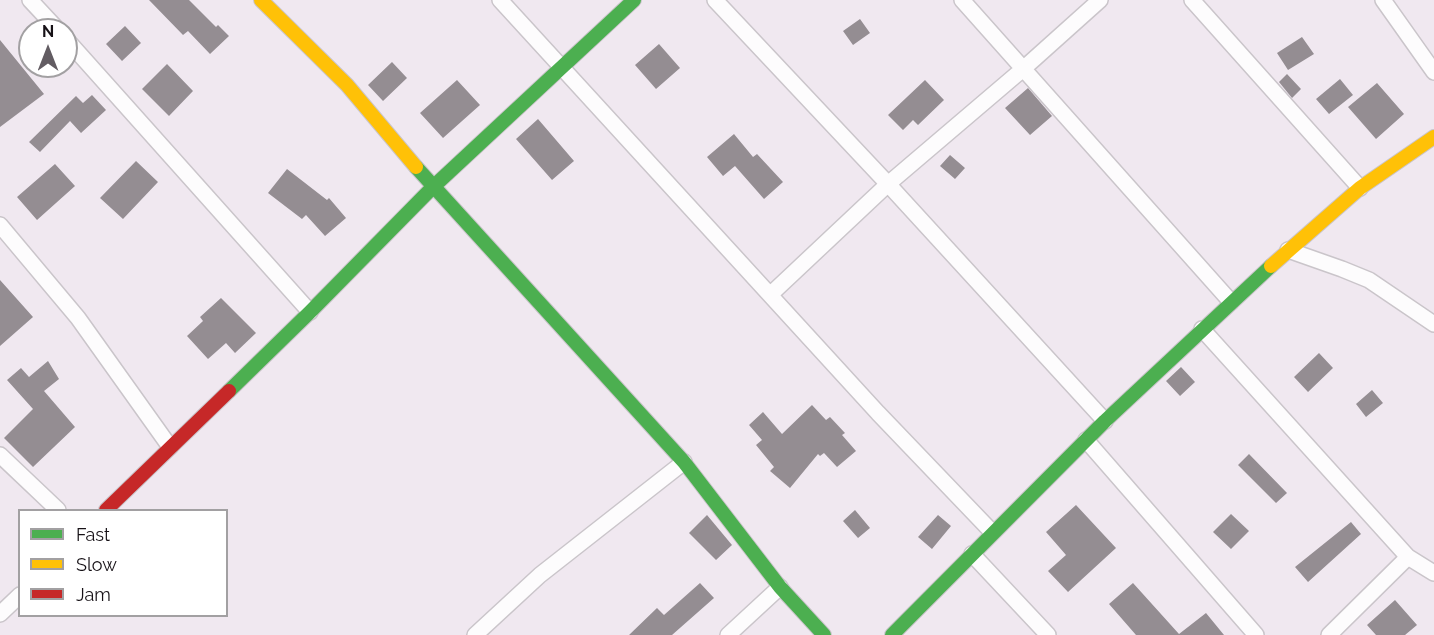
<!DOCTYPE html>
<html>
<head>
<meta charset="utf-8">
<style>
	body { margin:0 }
	#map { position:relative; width:1434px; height:635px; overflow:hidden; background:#f0e8f0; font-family:Raleway,sans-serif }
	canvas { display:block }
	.legend { position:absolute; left:18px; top:509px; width:210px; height:108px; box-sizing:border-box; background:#fff; border:2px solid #a2a0a2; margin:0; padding:8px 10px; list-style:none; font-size:18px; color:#161116 }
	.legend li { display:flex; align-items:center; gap:12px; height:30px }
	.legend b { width:30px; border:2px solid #a2a0a2 }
	.north { position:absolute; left:18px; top:18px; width:60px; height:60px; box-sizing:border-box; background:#fff; border:2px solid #a2a0a2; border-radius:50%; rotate:0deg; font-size:16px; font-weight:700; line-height:24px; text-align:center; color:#161116 }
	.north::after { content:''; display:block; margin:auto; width:21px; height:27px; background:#625c62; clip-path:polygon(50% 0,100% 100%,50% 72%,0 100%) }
</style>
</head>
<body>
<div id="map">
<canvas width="1434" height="635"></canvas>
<ul class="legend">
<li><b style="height:8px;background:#4caf50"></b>Fast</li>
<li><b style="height:8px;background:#ffc107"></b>Slow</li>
<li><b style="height:8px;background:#c62828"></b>Jam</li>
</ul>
<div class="north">N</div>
</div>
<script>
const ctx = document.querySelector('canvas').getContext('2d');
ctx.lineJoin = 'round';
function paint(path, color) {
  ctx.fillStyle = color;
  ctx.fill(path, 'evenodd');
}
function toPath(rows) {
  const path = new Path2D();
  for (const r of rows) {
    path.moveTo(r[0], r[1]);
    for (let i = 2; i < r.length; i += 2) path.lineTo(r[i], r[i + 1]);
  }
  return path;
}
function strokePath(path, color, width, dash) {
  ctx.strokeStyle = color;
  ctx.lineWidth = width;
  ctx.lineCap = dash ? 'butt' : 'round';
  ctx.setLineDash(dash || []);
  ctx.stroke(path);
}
paint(toPath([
	[149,0,189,0,216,27,218,25,229,36,210,54,188,31,183,35],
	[860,19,870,33,853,45,843,31],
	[125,26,141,43,122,61,106,44],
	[1302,37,1314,54,1288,70,1277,53],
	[0,40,44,94,0,127],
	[659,44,680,68,656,89,635,65],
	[392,62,407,78,383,101,368,85],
	[167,64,193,91,169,116,142,89],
	[1287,74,1301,89,1292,98,1279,82],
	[1340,79,1353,95,1329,114,1316,99],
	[457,80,480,105,443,138,420,113],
	[925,80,944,100,918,125,913,120,903,130,888,115],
	[1377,83,1404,114,1376,139,1348,107],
	[1028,88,1052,116,1030,135,1005,108],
	[92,95,106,110,81,133,70,121,40,152,29,142,76,96,83,103],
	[538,119,574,161,552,180,516,139],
	[734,134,753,157,757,154,783,182,764,199,735,166,723,176,707,157],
	[950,155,965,168,955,179,940,166],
	[136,161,158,182,123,219,100,198],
	[55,164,75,186,37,220,17,197],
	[287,169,327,200,329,198,346,218,325,236,306,215,302,219,268,193],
	[0,280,33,317,0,346],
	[221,298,256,333,235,353,226,343,208,359,187,336,203,321,200,317],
	[1319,353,1333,368,1308,392,1294,377],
	[48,361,59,379,44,391,75,427,33,467,4,438,33,409,7,380,21,368,29,377],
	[1181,367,1195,382,1180,396,1166,381],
	[1372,390,1383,403,1366,417,1356,404],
	[812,405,826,420,830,417,845,433,842,435,856,451,837,467,824,453,820,456,818,454,790,488,770,471,774,467,756,445,762,440,749,425,763,412,782,434],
	[1249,454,1287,493,1276,503,1238,465],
	[1076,505,1116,548,1068,592,1048,571,1066,555,1046,532],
	[855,510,870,528,858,538,843,521],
	[1231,514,1249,531,1231,549,1213,532],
	[707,515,732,545,716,560,689,533],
	[938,515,951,526,932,549,918,537],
	[1351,522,1361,534,1308,582,1295,567],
	[700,583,714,598,672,635,629,635,657,608,664,615],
	[1133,583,1179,634,1206,613,1224,635,1136,635,1109,604],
	[1395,600,1417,625,1405,635,1376,635,1367,625]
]), '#948d92');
const street = toPath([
	[30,0,58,30],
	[500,0,878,413,992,532],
	[715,0,888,184,1105,421],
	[962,0,1231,302],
	[1192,0,1360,188],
	[1383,0,1434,72],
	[66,39,310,312],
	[0,225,78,318,170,447],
	[1288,250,1342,269,1369,280,1434,324],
	[771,294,888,184,1023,69,1100,0],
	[1202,329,1408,557,1434,573],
	[1086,440,1256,635],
	[0,455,58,510],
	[972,554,1048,635],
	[0,614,20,595],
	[475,635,540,575,684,462],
	[728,635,780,587],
	[1329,635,1408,557]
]);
const fast = toPath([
	[416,167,684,462,780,587,824,635],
	[229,391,310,312,433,187,634,0],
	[892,635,1105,421,1271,266]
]);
const slow = toPath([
	[261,0,347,85,416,167],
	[1271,266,1360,188,1434,137]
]);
const jam = toPath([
	[106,510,229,391]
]);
strokePath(street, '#cac5ca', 18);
strokePath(fast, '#cac5ca', 16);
strokePath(slow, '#cac5ca', 16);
strokePath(jam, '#cac5ca', 16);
strokePath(street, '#fdfcfd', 15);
strokePath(fast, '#4caf50', 14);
strokePath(slow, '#ffc107', 14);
strokePath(jam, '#c62828', 14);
</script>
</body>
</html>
